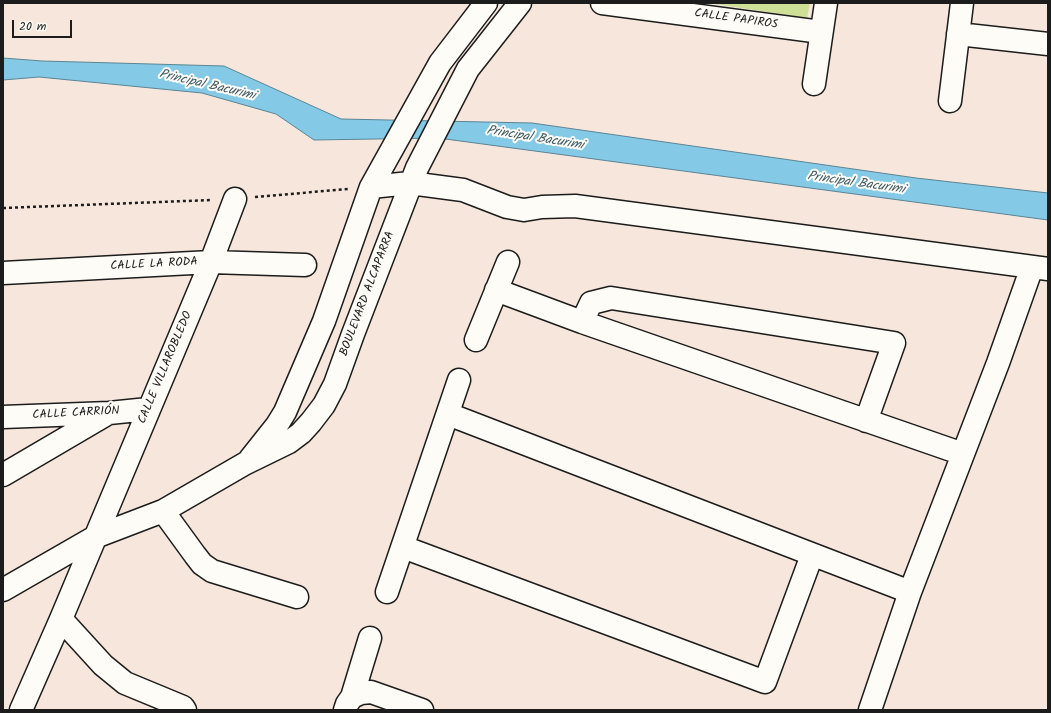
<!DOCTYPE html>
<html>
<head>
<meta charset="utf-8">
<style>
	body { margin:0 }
	#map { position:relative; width:1051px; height:713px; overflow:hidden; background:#f6e6db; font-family:Kalam,sans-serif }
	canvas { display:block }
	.frame { position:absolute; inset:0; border:4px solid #1c1c1c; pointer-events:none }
	.scale { position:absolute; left:12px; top:20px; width:60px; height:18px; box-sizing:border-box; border:2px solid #1c1c1c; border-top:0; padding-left:5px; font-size:12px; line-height:14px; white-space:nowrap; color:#1c1c1c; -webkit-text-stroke:3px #fdfcf7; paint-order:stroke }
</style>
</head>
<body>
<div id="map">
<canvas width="1051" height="713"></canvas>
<div class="frame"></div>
<div class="scale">20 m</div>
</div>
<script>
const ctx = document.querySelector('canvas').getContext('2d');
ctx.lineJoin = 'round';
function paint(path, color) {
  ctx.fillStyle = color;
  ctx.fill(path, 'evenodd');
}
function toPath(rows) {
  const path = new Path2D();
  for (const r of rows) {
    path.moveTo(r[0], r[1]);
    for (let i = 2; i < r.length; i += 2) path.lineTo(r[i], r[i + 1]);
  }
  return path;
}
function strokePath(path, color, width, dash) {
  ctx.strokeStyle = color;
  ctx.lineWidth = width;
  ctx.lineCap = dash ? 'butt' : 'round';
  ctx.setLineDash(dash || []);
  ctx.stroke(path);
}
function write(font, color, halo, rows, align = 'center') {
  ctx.font = font + ' Kalam,sans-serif';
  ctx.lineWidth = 4;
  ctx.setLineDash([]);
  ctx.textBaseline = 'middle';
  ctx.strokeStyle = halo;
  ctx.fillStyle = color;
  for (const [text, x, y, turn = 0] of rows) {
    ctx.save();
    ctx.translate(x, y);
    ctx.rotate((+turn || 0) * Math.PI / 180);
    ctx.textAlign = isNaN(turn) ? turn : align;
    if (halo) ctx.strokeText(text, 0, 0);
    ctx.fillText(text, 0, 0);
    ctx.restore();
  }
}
paint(toPath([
	[709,3,810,3,807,18]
]), '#cde095');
const water = toPath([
	[3,58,42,61,224,66,341,119,532,123,916,178,1048,193,1048,220,438,138,314,140,276,114,202,93,39,77,3,80,3,58]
]);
paint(water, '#84cae6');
strokePath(water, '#5a8495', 1);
const minor = toPath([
	[602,3,821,32],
	[958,34,1048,44],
	[814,84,826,3],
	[950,101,962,3],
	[371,187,410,183,463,190,507,207,524,210,542,207,575,206,1048,269],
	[3,273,211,262,305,265],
	[496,290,582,322,963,454],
	[582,322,591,303,611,298,894,343,866,421],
	[476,340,508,262],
	[448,414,910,592],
	[3,417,109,413,148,409],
	[250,459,277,425,285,412,324,321,371,187,440,63,486,3],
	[3,475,107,414],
	[163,511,195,555,202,564,212,571,297,597],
	[403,547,765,682,812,555],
	[3,590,95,537,163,511,246,463,289,442,301,433,311,422,324,405,335,384,353,334,417,168,468,69,520,3],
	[387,592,459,380],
	[61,619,103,665,125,683,183,707,185,710],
	[352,697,361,693,371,692,422,710],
	[21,710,61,619,211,262,235,199],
	[345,710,347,704,352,697,370,638],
	[870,710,910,592,998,363,1032,267]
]);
strokePath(minor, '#1c1c1c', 25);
strokePath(toPath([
	[255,197,348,189],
	[3,208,212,200]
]), '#1c1c1c', 2.5, [3, 3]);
strokePath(minor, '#fdfcf7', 22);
write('12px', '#1c1c1c', '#fdfcf7', [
	["CALLE PAPIROS",736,20,8],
	["CALLE LA RODA",154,265,-3],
	["BOULEVARD ALCAPARRA",368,294,-69],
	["CALLE VILLAROBLEDO",166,368,-67],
	["CALLE CARRIÓN",76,414,-3]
]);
write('italic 13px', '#405963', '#fdfcf7', [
	["Principal Bacurimi",207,86,13],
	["Principal Bacurimi",535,139,9],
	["Principal Bacurimi",856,184,8]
]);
</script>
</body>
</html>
